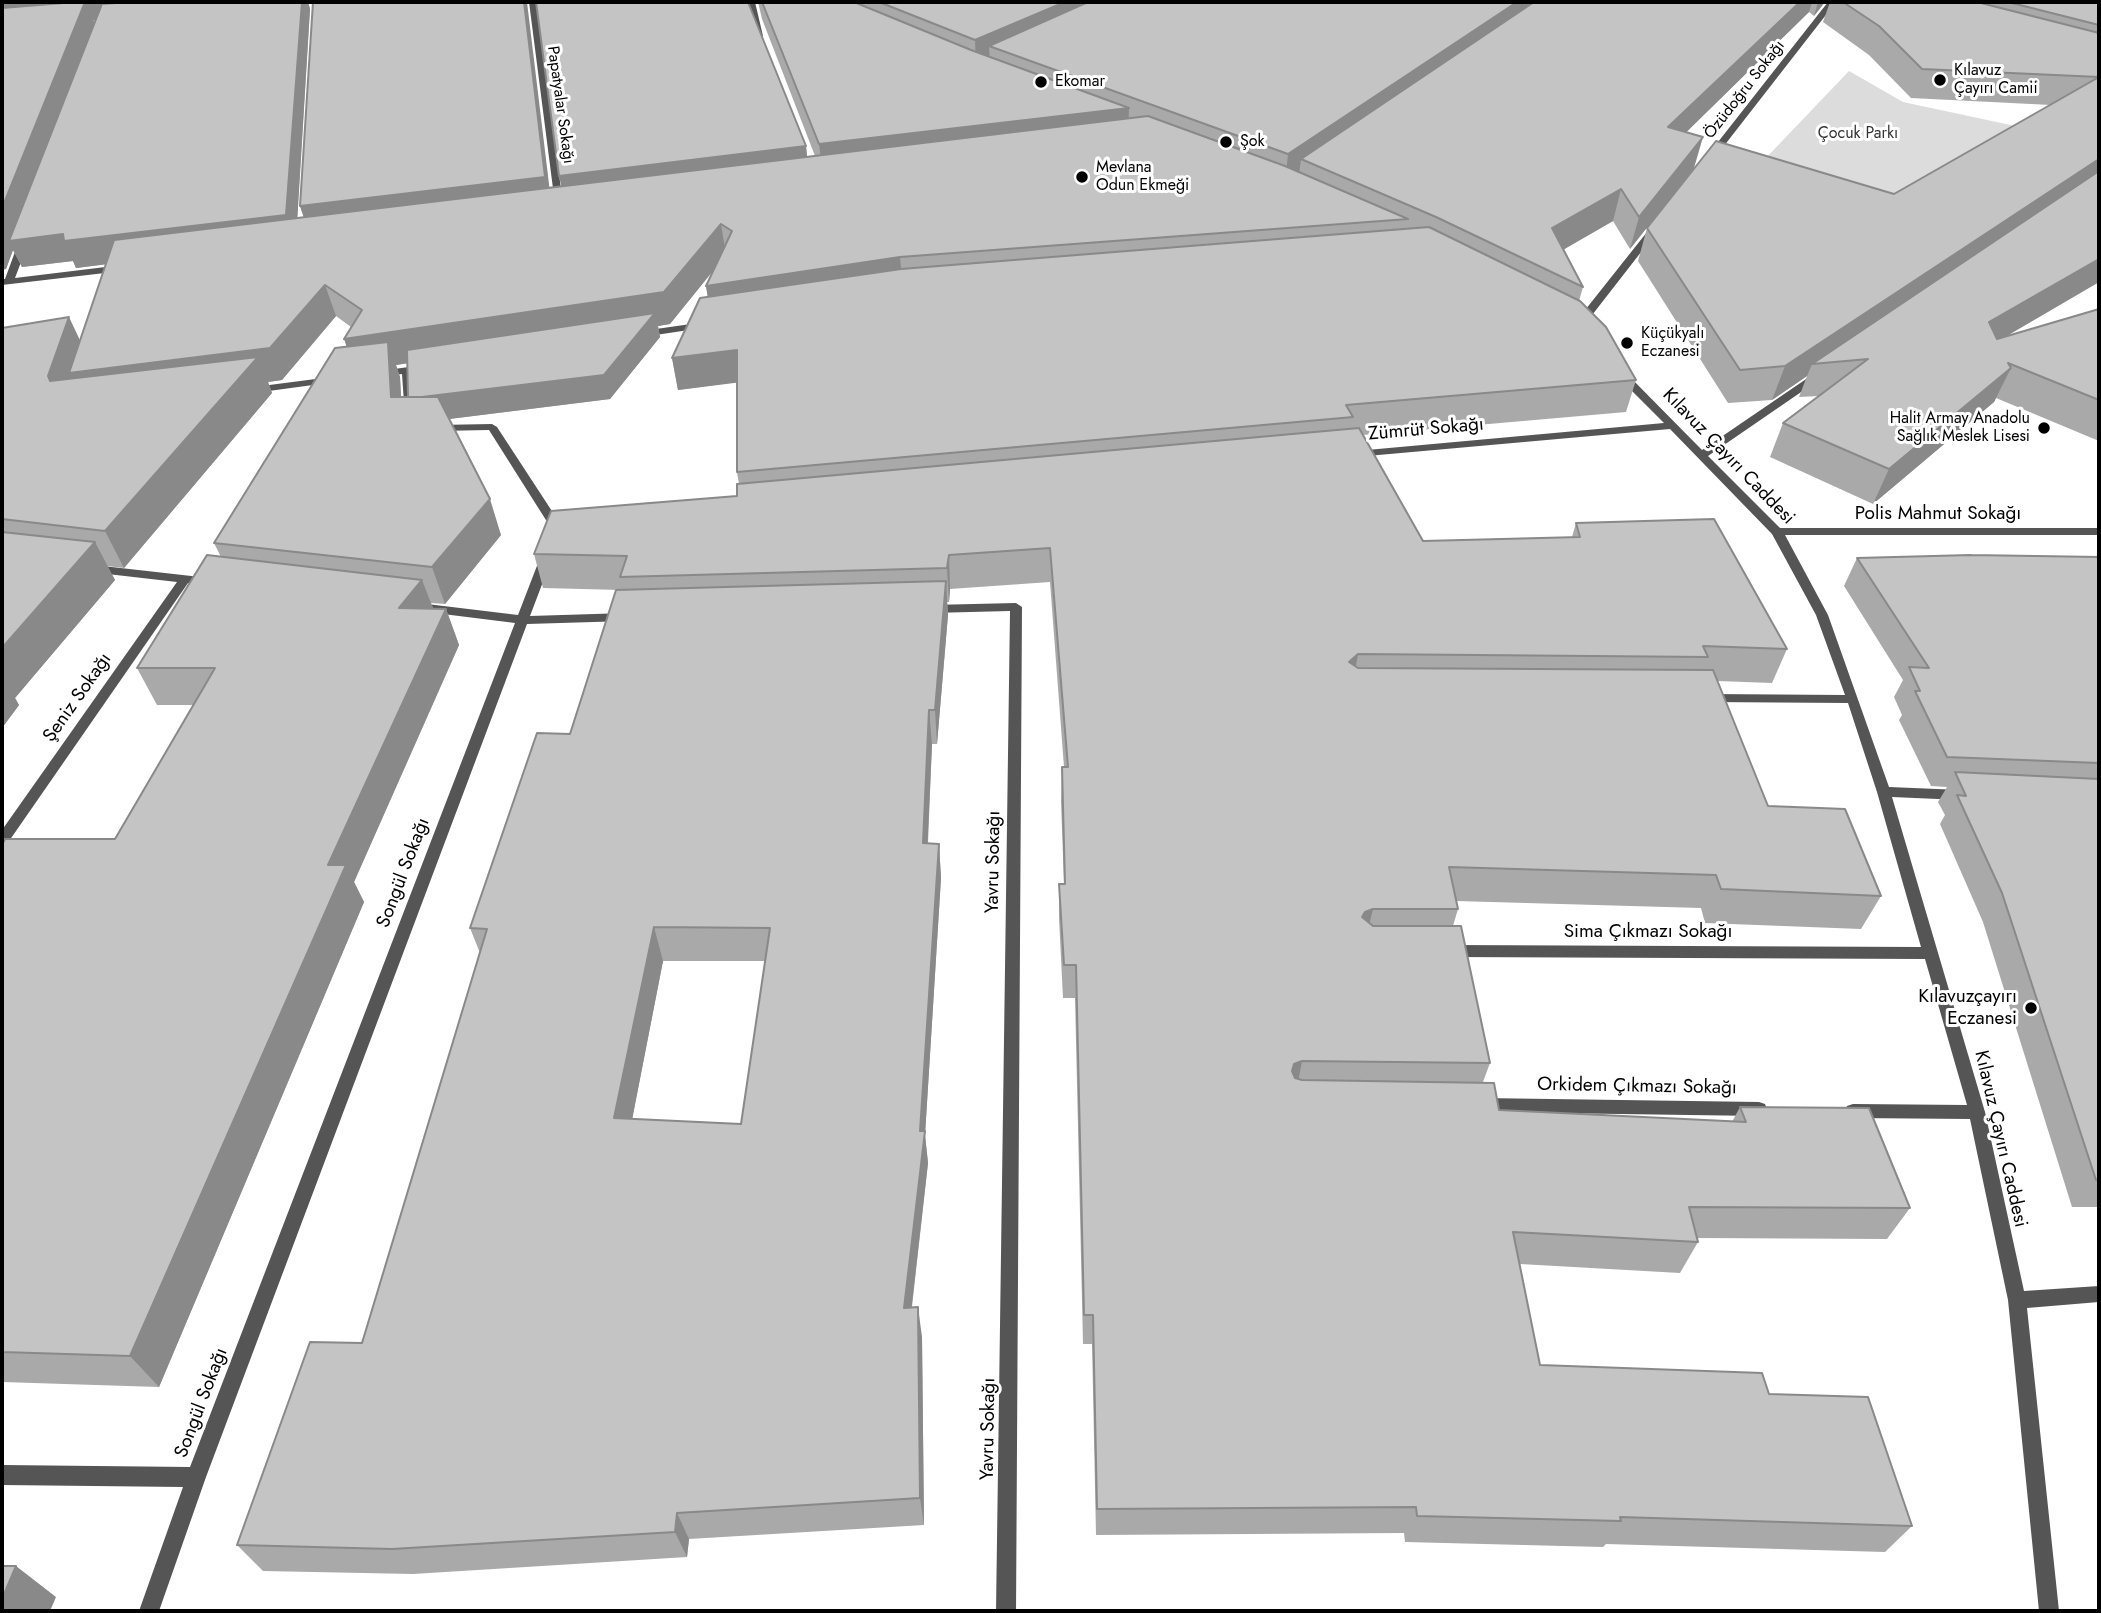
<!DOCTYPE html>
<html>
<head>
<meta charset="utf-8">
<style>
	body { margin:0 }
	#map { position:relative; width:2101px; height:1613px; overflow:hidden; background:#fff; font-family:Jost,sans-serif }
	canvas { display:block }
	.frame { position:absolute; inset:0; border:4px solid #000; pointer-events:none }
</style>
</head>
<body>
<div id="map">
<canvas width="2101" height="1613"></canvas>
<div class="frame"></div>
</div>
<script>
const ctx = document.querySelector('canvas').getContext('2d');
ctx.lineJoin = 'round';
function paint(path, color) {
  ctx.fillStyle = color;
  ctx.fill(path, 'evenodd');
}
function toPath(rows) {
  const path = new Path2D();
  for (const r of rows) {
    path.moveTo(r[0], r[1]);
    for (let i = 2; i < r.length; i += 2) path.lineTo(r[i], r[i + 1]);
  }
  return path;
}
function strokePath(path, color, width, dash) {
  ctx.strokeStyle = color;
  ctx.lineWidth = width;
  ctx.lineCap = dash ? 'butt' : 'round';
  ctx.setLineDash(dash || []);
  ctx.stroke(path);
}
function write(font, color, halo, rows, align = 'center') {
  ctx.font = font + ' Jost,sans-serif';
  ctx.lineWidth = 6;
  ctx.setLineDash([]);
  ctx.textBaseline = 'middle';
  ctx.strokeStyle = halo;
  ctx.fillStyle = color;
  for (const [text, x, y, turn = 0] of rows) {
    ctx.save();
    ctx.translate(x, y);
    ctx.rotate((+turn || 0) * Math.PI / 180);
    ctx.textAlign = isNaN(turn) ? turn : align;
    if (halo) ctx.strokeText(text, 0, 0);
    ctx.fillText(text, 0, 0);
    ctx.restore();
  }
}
paint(toPath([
	[1849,71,1903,102,2034,130,1903,199,1765,159]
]), '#dcdcdc');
paint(toPath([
	[529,2,536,2,563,204,559,207,555,204,529,2],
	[748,2,755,2,763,36,756,34,748,2],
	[1828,2,1836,2,1713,160,1707,160,1707,156,1828,2],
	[1651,227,1659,229,1582,328,1574,328,1574,324,1651,227],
	[24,238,29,241,15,278,122,265,127,268,122,271,2,285,2,279,5,279,19,241,24,238],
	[705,322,709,323,709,327,642,337,637,334,642,331,705,322],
	[424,365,429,368,428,370,412,373,414,415,413,417,405,417,402,374,379,377,374,374,379,371,424,365],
	[1620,370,1624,371,1702,450,1815,373,1823,373,1823,377,1708,456,1780,528,2099,528,2099,535,1785,535,1828,615,1889,787,1961,790,1968,795,1961,800,1892,797,1985,1112,2024,1291,2099,1286,2099,1302,2027,1308,2059,1611,2039,1611,2008,1300,1970,1119,1853,1118,1847,1116,1845,1111,1847,1106,1853,1104,1967,1105,1925,959,1450,957,1445,955,1442,951,1445,947,1450,945,1921,947,1877,792,1848,703,1707,702,1700,698,1707,694,1845,695,1816,615,1772,534,1670,429,1356,457,1350,454,1356,451,1664,423,1616,375,1615,373,1620,370],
	[331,377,335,378,335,382,254,393,249,390,254,387,331,377],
	[492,424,497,427,563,528,559,534,551,534,549,532,551,528,489,430,437,431,432,428,437,425,492,424],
	[546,554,552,558,530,616,627,613,633,617,627,621,527,624,206,1477,159,1611,139,1611,183,1487,2,1485,2,1465,190,1467,515,623,427,612,421,608,427,604,518,615,540,558,546,554],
	[94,565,209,578,215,582,209,586,188,583,7,844,2,845,2,830,177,582,90,572,88,569,94,565],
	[1016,603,1022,607,1016,1611,996,1611,1010,611,931,613,925,609,931,605,1016,603],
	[1482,1098,1759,1102,1765,1104,1767,1109,1765,1114,1759,1116,1482,1112,1476,1110,1474,1105,1476,1100,1482,1098]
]), '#555');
paint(toPath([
	[2,2,308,2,310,9,297,218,304,218,300,206,526,2,549,188,806,146,807,157,815,156,762,19,758,2,1825,2,1814,16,1809,12,1686,132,1694,168,1630,249,1613,221,1563,250,1583,287,1579,301,1636,380,1626,412,1363,435,1423,541,1572,537,1576,523,1787,649,1772,683,1718,681,1768,806,1881,896,1861,929,1705,923,1701,908,1456,901,1458,909,1453,926,1490,1063,1483,1082,1499,1110,1732,1122,1740,1107,1910,1208,1887,1239,1697,1238,1698,1242,1680,1273,1520,1264,1540,1365,1769,1394,1912,1526,1885,1552,1606,1544,1603,1547,1405,1542,1404,1533,1096,1535,1092,1344,1083,1344,1075,998,1063,998,1059,918,1059,884,1064,884,1061,801,1062,767,1064,767,1050,582,950,589,949,602,947,602,948,615,937,744,932,744,928,843,939,844,941,878,925,1135,928,1163,912,1307,922,1337,924,1525,689,1539,687,1557,413,1574,263,1571,237,1545,362,1343,480,953,470,928,570,734,621,590,543,588,534,554,737,496,739,484,737,472,737,382,678,390,672,358,708,297,706,286,713,270,670,324,658,326,660,337,610,399,449,419,501,535,445,604,431,603,433,608,446,609,459,645,354,882,364,902,159,1387,2,1382,2,845,115,839,194,705,157,705,137,668,221,557,214,543,346,347,351,327,336,316,282,380,268,382,272,393,124,568,107,566,115,580,15,698,19,705,2,728,2,328,80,340,106,264,76,268,73,261,22,267,13,250,6,269],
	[407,363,408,397,401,397,400,377,396,365],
	[663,961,765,961,741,1124,632,1119],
	[1830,2,2099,2,2099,282,2005,337,2099,309,2099,441,1996,398,1994,402,1873,504,1770,457,1783,423,1819,396,1799,397,1807,376,1772,400,1728,403,1638,261,1647,228,1894,194,2051,105,1911,98,1869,55,1823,22],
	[2099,557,2099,1207,2072,1207,1983,922,1940,824,1945,815,1938,802,1947,787,1931,786,1899,720,1902,715,1894,697,1903,680,1844,586,1857,558]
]), '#a9a9a9');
paint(toPath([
	[2,2,284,2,93,20,97,29,308,2,310,9,296,241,76,268,73,261,22,267,13,250,6,269,2,270],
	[524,2,527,2,552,209,311,238,300,206],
	[1065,2,1128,2,989,46,990,63,976,69,975,40],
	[1517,2,1553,2,1301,159,1299,175,1285,185,1288,154],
	[1800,2,1812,2,1809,12,1660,158,1668,127],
	[1818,2,1825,2,1814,16],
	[1129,108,1128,138,823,175,819,144],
	[1703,137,1694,168,1630,249,1639,217],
	[806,146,809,177,566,207,559,176],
	[2099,159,2099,177,1812,364,1807,376,1772,400,1785,366],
	[1621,189,1613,221,1545,260,1552,228],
	[721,224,726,255,670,324,658,326,660,337,610,399,417,423,408,399,643,328,396,365,400,377,403,433,355,371,344,339],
	[900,257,903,288,711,318,706,286],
	[2099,259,2099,282,1974,355,1989,322],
	[325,285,336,316,282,380,268,382,272,393,124,568,105,531,66,412,48,376,69,317,86,353],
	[737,350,742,382,678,390,672,358],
	[2011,368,1994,402,1873,504,1889,469],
	[490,499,501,535,445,604,432,567],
	[95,542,115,580,15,698,19,705,2,728,2,648],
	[949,555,950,589,949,602,947,568],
	[422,580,436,616,399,608],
	[946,581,948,615,937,744,935,710],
	[446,609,459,645,354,882,364,902,159,1387,130,1356,328,865],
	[1358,654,1352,688,1349,662],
	[929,710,932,744,926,878,923,843],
	[939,844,941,878,925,1135,928,1163,908,1338,904,1308,920,1131],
	[1373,909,1365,942,1362,917,1365,912],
	[654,927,663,961,626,1151,614,1118],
	[1302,1061,1296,1093,1292,1071,1294,1064],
	[918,1307,922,1337,924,1525,920,1498],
	[677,1513,689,1539,687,1557,675,1532],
	[16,1566,56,1597,50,1611,2,1611,2,1599]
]), '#898989');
const building = toPath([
	[76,2,85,2,2,208,2,8,76,2],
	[130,2,302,2,286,215,64,241,63,234,9,241,102,4,130,2],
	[313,2,524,2,545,177,300,206,313,2],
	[536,2,748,2,806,146,559,176,536,2],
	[762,2,854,2,971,50,1129,108,819,144,762,2],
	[879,2,1065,2,975,40,879,2],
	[1088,2,1517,2,1288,154,989,46,1088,2],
	[1534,2,1800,2,1668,127,1703,137,1639,217,1621,189,1552,228,1583,287,1436,217,1301,159,1534,2],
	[1843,2,1977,2,2099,33,2099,77,1922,69,1879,26,1843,2],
	[2008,2,2099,2,2099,25,2008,2],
	[2099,77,2099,159,1785,366,1740,370,1647,228,1716,141,1894,194,2099,77],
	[1148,116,1285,166,1408,219,900,257,706,286,732,231,721,224,664,292,344,339,362,310,325,285,270,348,69,373,114,240,1148,116],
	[2099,171,2099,259,1989,322,1997,339,2099,309,2099,400,2008,363,2011,368,1889,469,1783,423,1868,359,1812,364,2099,171],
	[1429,227,1580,301,1606,327,1636,380,1346,405,1353,417,737,472,737,350,672,358,700,298,901,269,1429,227],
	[655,313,604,375,422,397,408,397,407,350,655,313],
	[69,317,48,376,50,381,258,357,105,531,2,519,2,328,69,317],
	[388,342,391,397,438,397,490,499,432,567,214,543,335,348,388,342],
	[1359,428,1423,541,1580,537,1576,523,1714,519,1787,649,1703,646,1708,657,1358,654,1349,662,1358,668,1713,670,1768,806,1845,809,1881,896,1721,889,1716,875,1449,867,1458,909,1373,909,1365,912,1362,917,1373,926,1461,926,1490,1063,1302,1061,1294,1064,1292,1071,1295,1078,1302,1080,1494,1083,1499,1110,1746,1122,1740,1107,1869,1108,1910,1208,1689,1207,1698,1242,1513,1232,1540,1365,1762,1373,1769,1394,1868,1397,1912,1526,1620,1517,1621,1521,1417,1516,1416,1507,1097,1509,1093,1315,1084,1315,1076,965,1064,965,1059,884,1065,884,1062,767,1068,767,1050,548,949,555,947,568,620,577,627,556,534,554,551,511,737,496,737,484,1359,428],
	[2,532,95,542,2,648,2,532],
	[207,555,422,580,399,608,446,609,328,865,346,865,130,1356,2,1352,2,845,5,839,115,839,215,668,137,668,207,555],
	[1971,555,2099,557,2099,763,1947,757,1915,691,1920,691,1909,667,1929,668,1857,558,1971,555],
	[946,581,935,710,929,710,923,843,939,844,920,1131,925,1131,904,1308,918,1307,920,1498,677,1513,675,1532,392,1549,237,1545,310,1342,362,1343,487,929,470,928,537,733,570,734,616,590,946,581],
	[654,927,770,928,741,1124,614,1118,654,927],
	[1955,772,2099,779,2099,1180,2096,1180,2002,893,1957,795,1966,796,1955,772],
	[2,1566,16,1566,2,1599,2,1566]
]);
paint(building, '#c4c4c4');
strokePath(building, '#898989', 2);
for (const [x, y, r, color] of [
	[1940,80,7,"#000"],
	[1041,82,7,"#000"],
	[1226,142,7,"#000"],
	[1082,177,7,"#000"],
	[1627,343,7,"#000"],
	[2044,428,7,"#000"],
	[2031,1008,7,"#000"]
]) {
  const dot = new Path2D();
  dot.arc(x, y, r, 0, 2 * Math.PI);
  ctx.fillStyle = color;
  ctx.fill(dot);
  strokePath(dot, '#fff', 2.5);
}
write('16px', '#000', '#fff', [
	["Kılavuz",1954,71],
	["Çayırı Camii",1954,89],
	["Ekomar",1055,82],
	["Şok",1240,142],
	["Mevlana",1096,168],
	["Odun Ekmeği",1096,186],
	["Küçükyalı",1641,334],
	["Eczanesi",1641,352],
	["Halit Armay Anadolu",2030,419,"right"],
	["Sağlık Meslek Lisesi",2030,437,"right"]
], 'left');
write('16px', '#000', '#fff', [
	["Özüdoğru Sokağı",1745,90,-52],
	["Papatyalar Sokağı",560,105,82]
]);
write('16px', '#333', '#fff', [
	["Çocuk Parkı",1858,134]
]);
write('19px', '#000', '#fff', [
	["Zümrüt Sokağı",1426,430,-5],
	["Kılavuz Çayırı Caddesi",1728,457,46],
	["Polis Mahmut Sokağı",1938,514],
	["Şeniz Sokağı",78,698,-55],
	["Yavru Sokağı",994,862,-89],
	["Songül Sokağı",404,873,-69],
	["Sima Çıkmazı Sokağı",1648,932],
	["Orkidem Çıkmazı Sokağı",1637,1087,1],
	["Kılavuz Çayırı Caddesi",2000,1139,77],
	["Songül Sokağı",202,1403,-69],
	["Yavru Sokağı",989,1429,-89]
]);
write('19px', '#000', '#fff', [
	["Kılavuzçayırı",2017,997],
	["Eczanesi",2017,1019]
], 'right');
</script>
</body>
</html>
